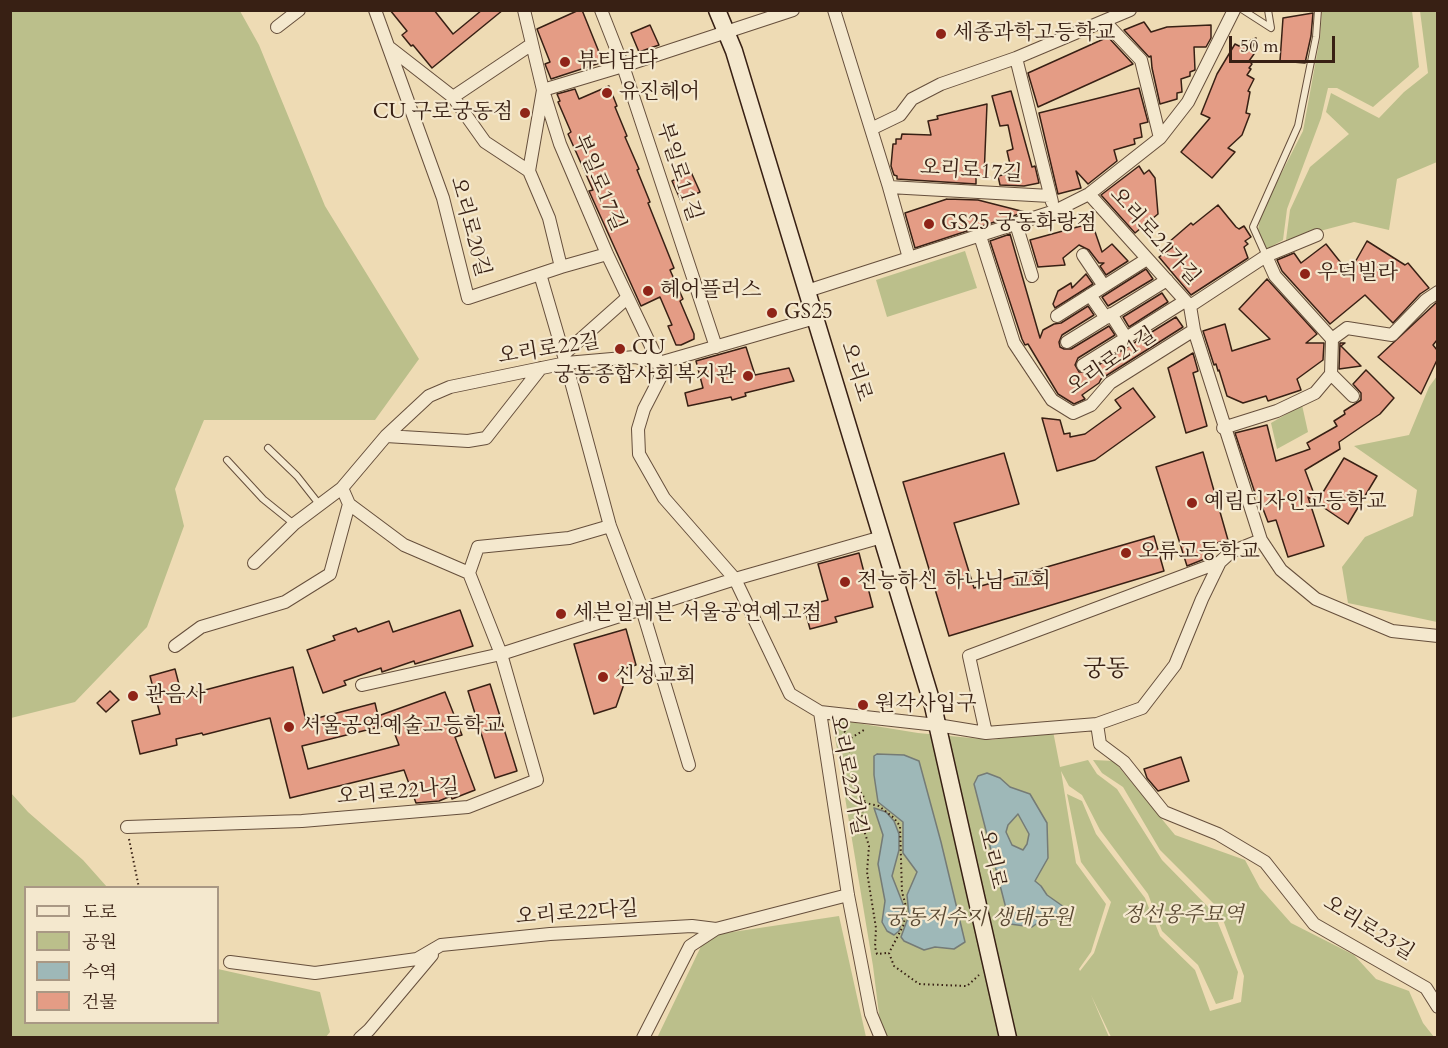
<!DOCTYPE html>
<html>
<head>
<meta charset="utf-8">
<style>
	body { margin:0 }
	#map { position:relative; width:1448px; height:1048px; overflow:hidden; background:#eedbb4; font-family:Cardo,"Noto Serif KR",serif }
	canvas { display:block }
	.frame { position:absolute; inset:0; border:12px solid #382014; pointer-events:none }
	.legend { position:absolute; left:24px; top:886px; width:195px; height:138px; box-sizing:border-box; background:#f4e8ce; border:2px solid #a99884; margin:0; padding:8px 10px; list-style:none; font-size:18px; color:#382014 }
	.legend li { display:flex; align-items:center; gap:12px; height:30px }
	.legend b { width:30px; border:2px solid #a99884 }
	.scale { position:absolute; left:1229px; top:36px; width:106px; height:27px; box-sizing:border-box; border:3px solid #382014; border-top:0; padding-left:8px; font-size:18px; line-height:21px; white-space:nowrap; color:#382014; -webkit-text-stroke:4px #f4e8ce; paint-order:stroke }
</style>
</head>
<body>
<div id="map">
<canvas width="1448" height="1048"></canvas>
<div class="frame"></div>
<ul class="legend">
<li><b style="height:8px;background:#f4e8ce"></b>도로</li>
<li><b style="height:16px;background:#bbbf8b"></b>공원</li>
<li><b style="height:16px;background:#9eb8b8"></b>수역</li>
<li><b style="height:16px;background:#e49c85"></b>건물</li>
</ul>
<div class="scale">50 m</div>
</div>
<script>
const ctx = document.querySelector('canvas').getContext('2d');
ctx.lineJoin = 'round';
function paint(path, color) {
  ctx.fillStyle = color;
  ctx.fill(path, 'evenodd');
}
function toPath(rows) {
  const path = new Path2D();
  for (const r of rows) {
    path.moveTo(r[0], r[1]);
    for (let i = 2; i < r.length; i += 2) path.lineTo(r[i], r[i + 1]);
  }
  return path;
}
function strokePath(path, color, width, dash) {
  ctx.strokeStyle = color;
  ctx.lineWidth = width;
  ctx.lineCap = dash ? 'butt' : 'round';
  ctx.setLineDash(dash || []);
  ctx.stroke(path);
}
function write(font, color, halo, rows, align = 'center') {
  ctx.font = font + ' Cardo,"Noto Serif KR",serif';
  ctx.lineWidth = 4.5;
  ctx.setLineDash([]);
  ctx.textBaseline = 'middle';
  ctx.strokeStyle = halo;
  ctx.fillStyle = color;
  for (const [text, x, y, turn = 0] of rows) {
    ctx.save();
    ctx.translate(x, y);
    ctx.rotate((+turn || 0) * Math.PI / 180);
    ctx.textAlign = isNaN(turn) ? turn : align;
    if (halo) ctx.strokeText(text, 0, 0);
    ctx.fillText(text, 0, 0);
    ctx.restore();
  }
}
paint(toPath([
	[10,11,240,11,259,45,325,206,419,359,375,420,204,420,175,489,184,526,147,627,75,702,11,718],
	[1322,11,1412,11,1419,67,1373,107,1337,88,1328,88,1321,118,1287,209,1283,240,1265,250,1258,230,1261,213,1303,131,1320,38],
	[1420,11,1437,11,1437,162,1397,179,1389,230,1354,222,1286,240,1290,210,1310,167,1349,134,1326,112,1331,93,1379,118,1404,92,1428,73],
	[965,251,977,288,887,317,876,280],
	[1437,376,1437,622,1348,603,1342,567,1365,537,1413,516,1417,490,1354,446,1409,435,1429,387],
	[1302,405,1308,432,1277,449,1271,423],
	[832,719,918,733,992,740,1053,731,1060,767,1088,760,1097,774,1117,789,1162,860,1214,913,1238,972,1233,999,1216,1004,1198,965,1162,931,1148,894,1100,830,1082,795,1069,786,1061,771,1076,863,1106,904,1091,952,1079,969,1080,971,1094,953,1111,902,1081,862,1067,794,1082,801,1096,834,1145,898,1160,936,1195,970,1210,1011,1241,1002,1244,976,1219,909,1160,850,1123,787,1102,773,1093,760,1114,761,1175,835,1245,860,1260,888,1291,923,1354,955,1376,979,1409,991,1423,1023,1434,1037,1111,1037,1091,995,1109,1037,886,1037,880,1022,873,966],
	[11,793,28,812,83,860,107,887,26,888,26,1022,218,1022,218,969,320,992,330,1032,325,1038,11,1037],
	[839,916,866,1037,657,1038,706,936]
]), '#bbbf8b');
const water = toPath([
	[877,754,904,755,919,761,941,842,965,942,954,949,935,947,924,950,904,941,901,937,909,915,907,895,917,872,903,853,903,822,878,802,874,775,874,756,877,754],
	[987,773,1000,778,1010,787,1030,794,1047,823,1048,858,1035,881,1041,886,1047,895,1064,907,1064,913,1059,918,1039,922,1032,927,1010,924,974,784,978,776,987,773],
	[1018,814,1029,834,1027,844,1023,850,1012,845,1006,832,1008,825,1018,814],
	[874,808,886,812,894,821,899,834,899,850,892,876,905,909,899,931,894,935,887,931,882,922,885,901,878,864,883,835,874,808]
]);
paint(water, '#9eb8b8');
strokePath(water, '#757b76', 1.5);
const building = toPath([
	[390,10,434,10,453,34,482,10,503,10,432,68,413,45,411,46,402,35,407,31,390,10],
	[579,10,582,10,603,62,551,79,545,64,550,62,537,29,579,10],
	[1313,13,1311,36,1305,63,1280,61,1283,18,1313,13],
	[1144,22,1151,32,1167,27,1211,25,1211,38,1206,47,1194,47,1195,70,1190,72,1190,76,1181,79,1182,92,1177,93,1177,99,1160,104,1152,68,1151,56,1149,57,1124,30,1144,22],
	[650,25,659,45,639,52,631,33,650,25],
	[1108,37,1133,64,1038,107,1028,73,1108,37],
	[1256,38,1252,49,1254,54,1249,61,1252,64,1249,68,1251,69,1247,75,1254,79,1248,91,1250,92,1246,113,1250,114,1242,135,1228,148,1235,152,1212,178,1181,152,1210,118,1201,114,1217,74,1235,44,1239,46,1256,38],
	[609,86,617,106,615,107,627,136,625,137,639,169,637,170,650,202,648,203,674,268,670,270,683,299,680,301,694,334,694,339,681,345,676,345,668,326,672,325,660,297,641,306,589,191,593,190,568,134,571,132,558,102,560,101,557,94,575,89,579,99,609,86],
	[1139,88,1148,122,1140,124,1142,137,1134,139,1135,144,1114,150,1117,161,1088,184,1076,171,1081,188,1058,194,1039,113,1139,88],
	[1011,91,1032,167,1035,166,1039,183,1024,186,1000,185,998,176,1012,173,1007,151,1013,149,1008,125,1000,126,992,96,1011,91],
	[987,104,984,177,976,177,976,184,897,179,897,176,894,175,891,166,893,144,896,144,896,139,901,139,902,134,931,135,928,121,938,119,937,116,987,104],
	[1139,166,1144,174,1149,170,1155,178,1158,214,1135,233,1101,195,1139,166],
	[691,172,700,192,681,201,672,181,691,172],
	[947,199,978,200,1025,212,915,248,905,213,947,199],
	[1218,205,1236,227,1239,229,1244,226,1251,237,1245,241,1248,244,1244,247,1248,258,1191,295,1159,257,1173,247,1169,242,1191,223,1193,225,1218,205],
	[1092,223,1102,252,1112,244,1128,261,1106,275,1100,266,1104,263,1099,263,1089,250,1079,245,1063,258,1065,265,1038,267,1030,240,1092,223],
	[1010,234,1040,338,1043,330,1054,324,1061,323,1088,306,1094,315,1062,335,1059,342,1060,347,1064,349,1071,349,1109,326,1115,335,1078,358,1075,365,1079,372,1087,372,1176,317,1183,327,1101,379,1099,383,1082,395,1085,399,1074,404,1058,394,1028,344,1025,345,1022,339,990,241,1010,234],
	[1367,241,1405,265,1408,263,1429,288,1420,294,1393,323,1365,295,1330,324,1282,271,1277,260,1294,253,1301,263,1326,244,1349,273,1367,241],
	[1146,269,1153,279,1108,306,1102,297,1146,269],
	[1086,274,1093,284,1055,308,1053,304,1058,291,1071,283,1072,288,1086,274],
	[1267,279,1317,334,1306,343,1324,343,1323,360,1297,379,1301,390,1268,401,1266,396,1243,403,1227,396,1219,370,1218,371,1216,364,1214,365,1203,331,1225,324,1232,351,1270,339,1239,309,1267,279],
	[1162,293,1168,302,1129,327,1123,317,1162,293],
	[1437,302,1437,340,1433,345,1437,350,1437,360,1421,394,1378,357,1437,302],
	[1340,343,1345,343,1341,346,1361,366,1339,369,1340,343],
	[746,347,755,375,789,368,794,381,745,393,746,396,732,400,731,397,688,406,685,393,703,388,696,361,746,347],
	[1193,353,1198,371,1193,373,1207,426,1186,433,1168,368,1193,353],
	[1366,370,1394,398,1380,414,1339,442,1340,449,1305,470,1317,502,1344,458,1377,476,1348,524,1308,497,1324,546,1288,557,1276,520,1268,522,1257,493,1255,493,1235,433,1267,425,1276,461,1310,449,1307,443,1337,426,1334,421,1345,414,1344,411,1361,400,1361,393,1353,384,1366,370],
	[1133,388,1155,417,1095,460,1057,471,1042,418,1060,420,1064,434,1070,433,1070,437,1085,434,1121,408,1115,400,1133,388],
	[1203,452,1228,540,1209,545,1212,556,1187,566,1156,467,1203,452],
	[1004,453,1019,504,954,523,974,588,1154,536,1164,571,949,636,903,482,1004,453],
	[859,553,873,607,835,617,837,622,810,629,804,606,828,600,818,564,859,553],
	[460,610,473,646,415,664,414,661,382,672,381,668,344,681,346,685,323,693,307,650,335,640,333,636,356,628,358,632,389,621,393,632,460,610],
	[626,629,636,665,619,670,624,684,616,707,594,714,574,644,626,629],
	[293,667,306,721,375,703,378,716,445,692,462,735,455,737,475,790,452,799,451,796,439,801,416,803,404,770,290,798,270,718,203,735,202,733,176,739,177,745,140,754,132,721,160,714,150,676,175,669,182,696,293,667],
	[391,724,399,745,308,769,302,746,391,724],
	[490,684,517,771,495,778,468,691,490,684],
	[110,691,119,700,106,712,97,703,110,691],
	[1181,757,1189,781,1158,791,1147,778,1144,769,1181,757]
]);
paint(building, '#e49c85');
strokePath(building, '#382014', 1.5);
const lane = toPath([
	[1243,10,1271,28,1268,10],
	[1266,256,1253,227,1298,126,1316,37,1318,10],
	[268,448,297,476,319,504],
	[227,460,263,499,294,524]
]);
const street = toPath([
	[375,10,443,198,468,298,561,267,549,218,529,171,543,90,623,66,793,10],
	[524,10,543,90,560,144,607,254,659,363,660,378,644,409,638,429,639,454,664,498,735,579,790,694,820,712,848,895,871,1014,881,1038],
	[601,10,623,66,716,347],
	[834,10,889,187,909,258],
	[1104,21,1141,60,1160,138],
	[277,27,299,10],
	[390,48,453,97,485,142,529,171],
	[1016,58,1052,202],
	[453,97,532,44],
	[871,129,900,115,912,99,941,84,1016,58,1130,10],
	[889,187,1050,196],
	[1089,194,1190,306,1194,330,1261,540,1281,570,1316,599,1392,631,1438,636],
	[1016,224,1032,276],
	[980,236,1014,343,1052,400,1073,413,1091,405,1110,383,1194,330],
	[1083,255,1104,286],
	[1266,256,1317,235],
	[561,267,607,254],
	[540,274,566,363,610,526,642,609,689,765],
	[807,291,1055,211,1089,194,1160,138,1188,102,1234,10],
	[1090,295,1106,318],
	[1190,306,1266,256,1275,276,1332,339,1331,374,1315,393,1277,411,1223,428],
	[1111,314,1126,338],
	[1057,316,1147,259],
	[1332,339,1347,328,1392,335,1426,300,1438,292],
	[1067,342,1167,280],
	[564,354,627,298],
	[1083,365,1185,301],
	[1331,374,1353,396],
	[386,436,468,441,486,438,541,368],
	[349,504,404,545,469,573],
	[254,563,294,524,342,488],
	[175,646,201,627,285,602,330,574,349,504,342,488,386,436,429,396,450,387,566,363,635,357,659,363,815,318],
	[362,685,501,654,735,579,882,537],
	[820,712,937,725,986,733,1097,724,1142,708,1175,665,1202,599,1220,562,1231,552,1261,540],
	[1097,724,1100,744,1124,762,1164,812,1218,834,1265,862,1314,924,1426,988,1438,1007],
	[986,733,969,656,1220,562],
	[127,827,302,821,468,807,537,780,501,654,469,573,478,547,569,538,610,526],
	[230,962,315,973,417,959,441,945,550,934,692,926,716,929,848,895],
	[360,1038,369,1030,432,955],
	[643,1038,690,946,716,929]
]);
const secondary = toPath([
	[717,10,734,51,933,706,1008,1038]
]);
strokePath(lane, '#664f3c', 8);
strokePath(street, '#664f3c', 14);
strokePath(secondary, '#382014', 19);
strokePath(toPath([
	[841,728,851,738,849,753,853,785,863,795,865,803],
	[851,738,864,730],
	[129,839,139,888],
	[886,953,877,954,875,947,876,928,867,872,869,846,863,827,862,813,865,803,879,806,894,818,900,826,902,892,907,910,903,926,889,953,894,966,919,984,967,986,979,975]
]), '#382014', 2, [1.5, 3]);
strokePath(lane, '#f4e8ce', 6);
strokePath(street, '#f4e8ce', 12);
strokePath(secondary, '#f4e8ce', 16);
for (const [x, y, r, color] of [
	[941,34,6,"#8f2418"],
	[565,62,6,"#8f2418"],
	[607,93,6,"#8f2418"],
	[525,113,6,"#8f2418"],
	[929,224,6,"#8f2418"],
	[1305,274,6,"#8f2418"],
	[648,291,6,"#8f2418"],
	[772,313,6,"#8f2418"],
	[620,349,6,"#8f2418"],
	[748,376,6,"#8f2418"],
	[1192,503,6,"#8f2418"],
	[1126,553,6,"#8f2418"],
	[845,582,6,"#8f2418"],
	[561,614,6,"#8f2418"],
	[603,677,6,"#8f2418"],
	[133,696,6,"#8f2418"],
	[863,705,6,"#8f2418"],
	[289,727,6,"#8f2418"]
]) {
  const dot = new Path2D();
  dot.arc(x, y, r, 0, 2 * Math.PI);
  ctx.fillStyle = color;
  ctx.fill(dot);
  strokePath(dot, '#f4e8ce', 2);
}
write('21px', '#382014', '#f4e8ce', [
	["세종과학고등학교",953,34],
	["뷰티담다",577,62],
	["유진헤어",619,93],
	["CU 구로궁동점",513,113,"right"],
	["GS25 궁동화랑점",941,224],
	["우덕빌라",1317,274],
	["헤어플러스",660,291],
	["GS25",784,313],
	["CU",632,349],
	["궁동종합사회복지관",736,376,"right"],
	["예림디자인고등학교",1204,503],
	["오류고등학교",1138,553],
	["전능하신 하나님 교회",857,582],
	["세븐일레븐 서울공연예고점",573,614],
	["신성교회",615,677],
	["관음사",145,696],
	["원각사입구",875,705],
	["서울공연예술고등학교",301,727]
], 'left');
write('21px', '#382014', '#f4e8ce', [
	["부일로11길",678,172,72],
	["오리로17길",971,172,4],
	["부일로17길",598,183,67],
	["오리로20길",469,227,75],
	["오리로21가길",1154,237,48],
	["오리로22길",549,350,-9],
	["오리로21길",1112,362,-34],
	["오리로",855,372,73],
	["오리로22가길",847,775,79],
	["오리로22나길",398,793,-5],
	["오리로",991,859,77],
	["오리로22다길",577,914,-4],
	["오리로23길",1368,929,32]
]);
write('italic 21px', '#594832', '#f4e8ce', [
	["정선옹주묘역",1183,916],
	["궁동저수지 생태공원",979,919]
]);
write('24px', '#382014', '#f4e8ce', [
	["궁동",1106,670]
]);
</script>
</body>
</html>
